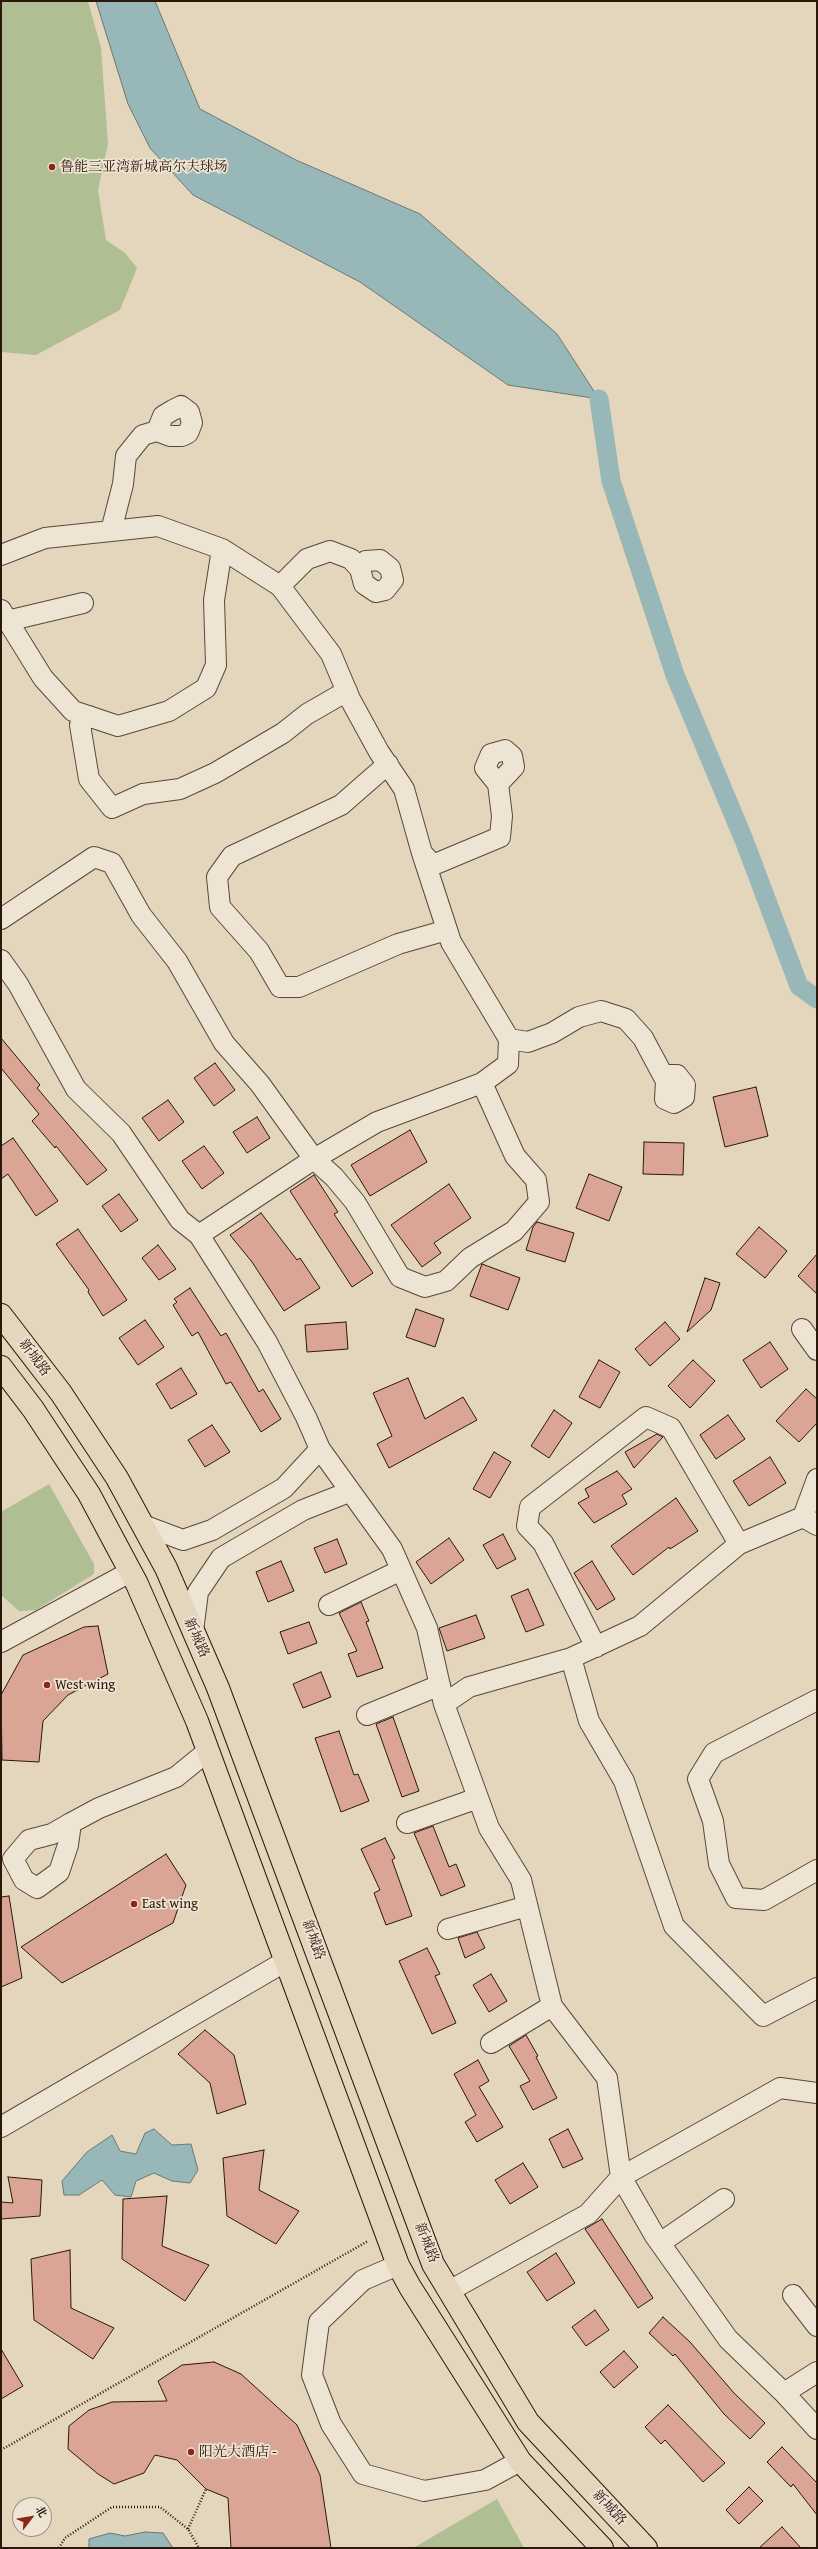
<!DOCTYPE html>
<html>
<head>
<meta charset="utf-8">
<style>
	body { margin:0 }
	#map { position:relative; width:818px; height:2549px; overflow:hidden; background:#e3d6bd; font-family:"Gentium Book Plus","Noto Serif SC",serif }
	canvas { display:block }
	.frame { position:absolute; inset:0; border:2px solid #2c170b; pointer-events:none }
	.north { position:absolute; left:12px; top:2497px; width:40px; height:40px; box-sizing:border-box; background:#ede4d4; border:1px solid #a09284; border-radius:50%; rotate:59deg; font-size:11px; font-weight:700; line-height:16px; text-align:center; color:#2c170b }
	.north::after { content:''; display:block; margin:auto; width:14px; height:18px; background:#8f2418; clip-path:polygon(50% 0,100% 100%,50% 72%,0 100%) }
</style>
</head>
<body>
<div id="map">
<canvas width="818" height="2549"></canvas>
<div class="frame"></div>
<div class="north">北</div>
</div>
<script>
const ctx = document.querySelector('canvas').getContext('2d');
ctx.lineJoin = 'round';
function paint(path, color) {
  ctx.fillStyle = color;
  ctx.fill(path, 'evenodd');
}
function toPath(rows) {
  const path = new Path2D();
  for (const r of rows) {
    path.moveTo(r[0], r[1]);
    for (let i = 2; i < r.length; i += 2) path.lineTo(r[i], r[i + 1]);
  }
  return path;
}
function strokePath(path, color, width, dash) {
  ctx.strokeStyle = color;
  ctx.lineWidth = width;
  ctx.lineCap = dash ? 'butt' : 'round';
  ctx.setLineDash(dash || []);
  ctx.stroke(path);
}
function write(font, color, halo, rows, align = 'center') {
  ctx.font = font + ' "Gentium Book Plus","Noto Serif SC",serif';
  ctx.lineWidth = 3.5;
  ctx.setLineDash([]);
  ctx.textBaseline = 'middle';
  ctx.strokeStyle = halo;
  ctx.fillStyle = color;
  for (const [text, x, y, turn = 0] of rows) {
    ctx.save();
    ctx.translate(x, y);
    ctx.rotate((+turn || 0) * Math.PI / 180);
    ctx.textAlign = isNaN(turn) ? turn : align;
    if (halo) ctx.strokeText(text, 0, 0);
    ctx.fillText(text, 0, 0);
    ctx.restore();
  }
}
paint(toPath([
	[1,1,88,1,101,48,108,144,98,190,106,240,125,253,137,268,120,310,36,355,1,352],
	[49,1484,94,1564,94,1574,36,1610,19,1611,1,1595,1,1512],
	[497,2499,524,2548,415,2548,415,2547]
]), '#b0be94');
const water = toPath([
	[96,1,155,1,200,109,296,160,420,214,557,334,599,399,508,385,360,282,193,195,150,148,128,104,96,1],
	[154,2129,172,2145,191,2144,198,2170,190,2183,172,2181,154,2173,136,2181,131,2197,115,2195,102,2180,79,2195,64,2195,62,2181,87,2152,112,2135,120,2151,136,2154,145,2133,154,2129],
	[145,2532,163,2533,173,2548,89,2548,89,2539,110,2533,125,2536,145,2532]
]);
paint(water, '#97b7b9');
strokePath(water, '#6c7773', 1);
strokePath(toPath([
	[599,399,611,481,675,675,744,840,799,986,817,999]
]), '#97b7b9', 19);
const building = toPath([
	[1,1038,40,1085,37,1088,107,1170,87,1185,56,1146,55,1148,32,1121,39,1114,1,1068,1,1038],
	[215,1063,235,1090,214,1106,194,1078,215,1063],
	[756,1087,768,1136,725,1147,713,1097,756,1087],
	[168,1100,184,1122,159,1141,142,1118,168,1100],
	[257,1117,270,1138,247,1153,233,1132,257,1117],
	[410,1130,427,1162,370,1196,351,1165,410,1130],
	[13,1138,58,1201,36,1216,8,1174,1,1179,1,1146,13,1138],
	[644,1142,684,1143,683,1175,643,1174,644,1142],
	[204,1146,224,1173,202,1189,182,1161,204,1146],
	[589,1174,622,1187,609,1221,576,1208,589,1174],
	[314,1175,338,1212,334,1214,373,1273,352,1287,290,1191,314,1175],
	[449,1184,471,1218,434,1243,441,1253,422,1267,391,1225,449,1184],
	[119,1194,138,1220,121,1232,102,1206,119,1194],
	[261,1213,297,1260,300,1258,320,1288,284,1311,252,1262,230,1235,261,1213],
	[537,1222,574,1233,565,1262,526,1250,533,1227,537,1222],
	[759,1227,787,1251,765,1278,736,1254,759,1227],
	[78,1229,127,1300,103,1316,88,1292,89,1290,56,1244,78,1229],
	[158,1245,176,1269,159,1280,142,1258,158,1245],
	[817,1254,817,1294,798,1276,817,1254],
	[482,1264,520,1278,508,1310,470,1296,482,1264],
	[705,1278,720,1283,711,1310,687,1332,705,1278],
	[190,1288,221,1336,226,1333,259,1392,263,1389,281,1419,261,1432,231,1382,226,1384,198,1332,192,1336,173,1305,177,1302,174,1299,190,1288],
	[416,1309,444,1319,435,1347,406,1337,416,1309],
	[145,1320,164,1347,138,1365,119,1338,145,1320],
	[346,1322,348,1349,307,1352,305,1325,346,1322],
	[665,1322,680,1339,650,1366,635,1349,665,1322],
	[770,1342,788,1369,761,1388,743,1360,770,1342],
	[599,1360,620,1372,600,1408,579,1397,599,1360],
	[693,1360,715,1381,690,1408,668,1386,693,1360],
	[181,1368,197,1394,171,1409,156,1384,181,1368],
	[408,1378,425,1419,463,1397,477,1420,389,1468,377,1444,392,1436,373,1393,408,1378],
	[806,1389,817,1399,817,1423,799,1442,776,1421,806,1389],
	[554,1410,572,1423,549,1458,531,1446,554,1410],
	[728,1415,745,1439,716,1459,700,1435,728,1415],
	[212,1425,230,1452,205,1467,188,1440,212,1425],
	[657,1434,663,1437,634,1468,625,1452,657,1434],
	[494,1452,511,1462,490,1498,473,1489,494,1452],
	[770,1457,786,1483,749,1506,733,1481,770,1457],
	[617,1471,632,1489,622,1495,627,1504,594,1523,578,1503,589,1497,585,1489,617,1471],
	[676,1498,698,1531,670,1549,669,1547,633,1575,611,1546,676,1498],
	[503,1534,516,1559,497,1569,483,1545,503,1534],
	[449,1538,464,1560,431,1584,416,1562,449,1538],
	[337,1539,347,1564,325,1573,314,1548,337,1539],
	[281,1561,294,1591,268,1602,256,1572,281,1561],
	[592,1561,615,1599,597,1610,574,1573,592,1561],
	[528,1589,544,1625,526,1632,511,1596,528,1589],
	[361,1602,369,1621,366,1622,383,1668,357,1677,348,1654,357,1651,339,1613,361,1602],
	[476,1615,485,1638,447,1651,439,1628,476,1615],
	[309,1622,317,1643,288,1654,280,1632,309,1622],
	[98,1626,108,1674,68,1695,43,1721,39,1762,2,1760,1,1695,23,1655,84,1627,98,1626],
	[321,1672,331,1697,303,1708,293,1684,321,1672],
	[393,1717,419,1791,402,1797,376,1724,393,1717],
	[339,1731,354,1775,358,1774,369,1801,341,1812,315,1738,339,1731],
	[433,1826,449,1867,456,1864,465,1886,441,1896,414,1833,433,1826],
	[385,1838,395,1858,392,1860,412,1916,386,1925,374,1893,380,1890,361,1849,385,1838],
	[166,1854,186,1885,173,1923,62,1983,21,1947,166,1854],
	[9,1896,22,1978,1,1987,1,1897,9,1896],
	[477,1932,485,1948,465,1958,458,1938,477,1932],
	[427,1948,440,1974,435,1976,456,2023,432,2034,399,1961,427,1948],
	[491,1974,507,2001,489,2012,473,1985,491,1974],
	[205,2030,234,2055,246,2104,217,2114,210,2083,178,2054,205,2030],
	[526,2035,538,2056,536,2057,557,2098,533,2110,520,2086,530,2081,509,2046,526,2035],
	[478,2060,489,2081,479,2087,503,2127,477,2142,465,2122,476,2115,454,2074,478,2060],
	[568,2129,583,2159,563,2168,549,2139,568,2129],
	[264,2150,259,2190,299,2211,276,2244,227,2216,223,2158,264,2150],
	[523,2163,538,2187,510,2204,495,2180,523,2163],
	[8,2177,42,2180,40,2216,1,2219,1,2202,13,2203,8,2177],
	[167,2196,162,2246,209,2265,185,2301,122,2259,123,2199,167,2196],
	[602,2219,653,2298,638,2308,585,2229,602,2219],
	[70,2250,71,2308,114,2328,93,2359,34,2320,31,2259,70,2250],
	[556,2253,575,2283,547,2301,527,2272,556,2253],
	[595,2310,609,2330,586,2346,572,2327,595,2310],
	[663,2317,690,2342,734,2393,765,2423,750,2439,724,2414,675,2354,673,2356,649,2333,663,2317],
	[1,2349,23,2386,1,2399,1,2349],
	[624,2351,638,2367,614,2388,600,2372,624,2351],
	[214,2362,241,2374,297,2425,320,2475,331,2548,231,2548,228,2498,206,2489,177,2460,155,2455,144,2473,114,2484,98,2474,68,2449,69,2426,89,2410,112,2402,167,2401,158,2381,182,2365,214,2362],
	[668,2405,725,2463,703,2482,665,2440,661,2444,645,2427,668,2405],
	[782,2447,817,2483,817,2515,793,2484,791,2487,767,2462,782,2447],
	[749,2487,763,2501,739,2524,726,2510,749,2487],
	[782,2527,801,2548,759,2548,782,2527]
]);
paint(building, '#daa595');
strokePath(building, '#2c170b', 1);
const minor = toPath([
	[111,531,123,484,126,456,143,435,157,431,170,436,182,436,188,433,192,423,189,412,181,406,173,410,163,416,157,431],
	[1,555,45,538,158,526,222,549],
	[280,586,307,559,330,551,351,559,360,569,364,584,376,592,385,590,393,580,390,568,380,560,366,561,360,569],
	[1,610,43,678,73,711,118,726,169,711,206,688,216,665,214,600,222,549,280,586,331,654,350,699,379,752,404,789,422,853,451,942,509,1039,508,1064,482,1083,377,1122,314,1159,199,1235],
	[7,621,83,603],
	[89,716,80,725,89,779,112,808,143,794,180,789,215,773,283,733,307,714,347,691],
	[388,764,341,805,232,856,217,877,220,907,259,951,280,987,299,987,398,944,447,930],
	[422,853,433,865,500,837,502,816,498,784,485,768,491,754,505,750,512,756,514,767,498,784],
	[1,919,94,857,112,863,141,915,177,961,224,1043,260,1084,314,1159,334,1177,355,1202,400,1277,425,1287,446,1281,470,1258,514,1231,539,1202,536,1180,515,1156,482,1083],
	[1,960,18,984,76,1089,121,1133,180,1220,199,1235,267,1342,306,1417,320,1449,392,1549,427,1628,444,1704],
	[509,1039,528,1042,552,1033,579,1017,601,1011,626,1019,643,1038,666,1081,665,1099,674,1103,684,1097,685,1085,677,1075,664,1075],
	[802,1329,817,1350],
	[817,1479,803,1517,739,1544,640,1626,571,1658,469,1687,444,1704,489,1828,521,1880,552,2006,607,2078,621,2177,655,2236,728,2339,784,2393,817,2372],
	[803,1517,817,1525],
	[143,1525,183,1540,212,1530,284,1488,320,1449],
	[329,1605,401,1570],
	[193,1631,198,1592,221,1558,303,1510,349,1492],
	[1,1642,130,1572],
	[596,1647,543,1543,527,1526,530,1507,646,1417,671,1428,739,1544],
	[571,1658,589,1721,624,1781,674,1926,763,2016,817,1988],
	[817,1700,714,1753,698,1779,713,1821,719,1864,736,1898,764,1900,817,1870],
	[367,1715,440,1685],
	[71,1823,68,1845,59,1872,37,1888,24,1880,13,1859,29,1840,52,1834,71,1823,99,1808,176,1777,208,1751],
	[407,1823,478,1798],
	[448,1929,527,1906],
	[491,2043,552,2006],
	[1,2127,286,1961],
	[660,2243,724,2199],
	[398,2265,363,2280,319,2322,312,2375,331,2424,363,2474,424,2491,485,2480,520,2461],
	[449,2291,588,2214,621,2177,780,2088,817,2093],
	[793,2295,817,2326],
	[784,2393,817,2429]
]);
const major = toPath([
	[1,1315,61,1393,117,1478,166,1568,218,1688,433,2264,528,2422,646,2548],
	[1,1367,33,1409,89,1494,137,1584,197,1721,398,2265,410,2287,520,2461,602,2548]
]);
strokePath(minor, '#5a4738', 22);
strokePath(major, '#2c170b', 24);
strokePath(toPath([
	[1,2450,368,2241],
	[188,2529,206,2489],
	[59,2548,65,2538,112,2507,160,2507,188,2529,199,2548]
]), '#2c170b', 2.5, [1, 2]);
strokePath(minor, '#ede4d4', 20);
strokePath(major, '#e3d6bd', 22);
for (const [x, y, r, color] of [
	[52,167,4,"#8f2418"],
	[47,1685,4,"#8f2418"],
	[134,1904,4,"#8f2418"],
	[191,2452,4,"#8f2418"]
]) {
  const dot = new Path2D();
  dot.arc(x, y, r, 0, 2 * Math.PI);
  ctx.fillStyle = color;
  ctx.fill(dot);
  strokePath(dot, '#ede4d4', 1.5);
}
write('14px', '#2c170b', '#ede4d4', [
	["鲁能三亚湾新城高尔夫球场",60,167],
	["West wing",55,1685],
	["East wing",142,1904],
	["阳光大酒店 -",199,2452]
], 'left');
write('14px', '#2c170b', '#ede4d4', [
	["新城路",34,1358,53],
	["新城路",196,1638,66],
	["新城路",313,1940,70],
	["新城路",426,2243,68],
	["新城路",609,2508,47]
]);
</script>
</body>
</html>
